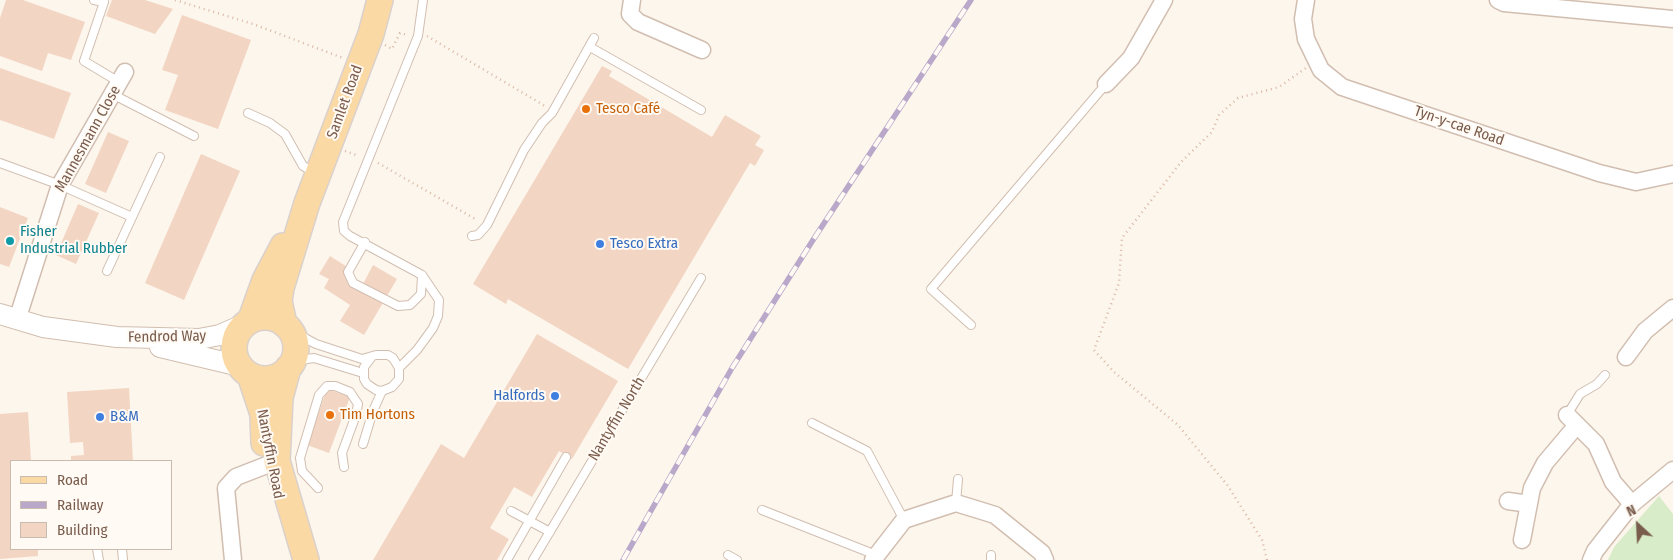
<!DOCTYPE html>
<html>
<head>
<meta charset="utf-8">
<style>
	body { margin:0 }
	#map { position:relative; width:1673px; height:560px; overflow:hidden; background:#fdf6ec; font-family:"Fira Sans Condensed",sans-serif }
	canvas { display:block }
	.legend { position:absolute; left:10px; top:460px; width:162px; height:90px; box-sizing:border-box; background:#fffaf3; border:1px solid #cabbb1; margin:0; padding:6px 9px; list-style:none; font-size:15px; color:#7a5c4d }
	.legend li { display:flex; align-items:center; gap:10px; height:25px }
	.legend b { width:25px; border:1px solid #cabbb1 }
	.north { position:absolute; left:1613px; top:500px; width:50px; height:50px; -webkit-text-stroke:4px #fffaf3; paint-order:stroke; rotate:335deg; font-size:14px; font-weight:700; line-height:20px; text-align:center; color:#7a5c4d }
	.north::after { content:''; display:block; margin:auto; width:18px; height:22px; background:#7a5c4d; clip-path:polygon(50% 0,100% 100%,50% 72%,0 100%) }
</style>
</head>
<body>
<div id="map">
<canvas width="1673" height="560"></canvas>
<ul class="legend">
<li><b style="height:6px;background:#fbd9a5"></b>Road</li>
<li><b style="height:6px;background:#b9a8c9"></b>Railway</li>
<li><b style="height:14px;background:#f3d5c3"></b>Building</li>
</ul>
<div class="north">N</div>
</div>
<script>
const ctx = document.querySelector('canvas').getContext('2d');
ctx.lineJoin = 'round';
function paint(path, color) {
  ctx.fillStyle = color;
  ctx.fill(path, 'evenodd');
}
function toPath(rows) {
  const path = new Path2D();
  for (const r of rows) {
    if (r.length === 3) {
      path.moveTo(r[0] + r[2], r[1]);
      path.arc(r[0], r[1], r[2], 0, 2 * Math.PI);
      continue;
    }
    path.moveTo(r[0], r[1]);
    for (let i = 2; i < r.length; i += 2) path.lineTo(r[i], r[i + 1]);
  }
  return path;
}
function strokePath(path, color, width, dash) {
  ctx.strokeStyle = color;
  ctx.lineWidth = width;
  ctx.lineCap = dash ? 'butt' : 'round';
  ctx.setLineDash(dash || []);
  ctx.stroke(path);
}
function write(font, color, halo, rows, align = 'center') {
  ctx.font = font + ' "Fira Sans Condensed",sans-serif';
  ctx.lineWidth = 4;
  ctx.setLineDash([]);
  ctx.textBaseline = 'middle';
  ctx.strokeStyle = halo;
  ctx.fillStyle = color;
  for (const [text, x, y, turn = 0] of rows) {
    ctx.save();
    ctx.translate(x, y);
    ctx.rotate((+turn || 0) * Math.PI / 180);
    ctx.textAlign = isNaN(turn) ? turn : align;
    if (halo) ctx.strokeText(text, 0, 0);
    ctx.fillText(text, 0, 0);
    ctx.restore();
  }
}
paint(toPath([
	[1659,496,1673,514,1673,560,1608,560,1614,547]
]), '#d8ecc9');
paint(toPath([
	[6,0,23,0,85,22,71,60,48,53,42,71,0,56,0,18],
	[112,0,145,0,173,9,155,34,106,16],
	[182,15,251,40,218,129,165,110,178,75,162,70],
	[602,66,612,71,609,76,712,137,725,115,761,136,755,145,764,150,755,166,750,163,628,369,508,299,506,304,473,284],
	[0,68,71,93,54,139,0,120],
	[108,132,129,141,106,193,85,184],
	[201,154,240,171,184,300,145,283],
	[78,204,99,213,76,264,56,255],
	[0,207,28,218,9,267,0,264],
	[330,256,352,270,348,275,363,284,373,265,397,279,364,335,340,321,350,305,324,288,329,279,319,274],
	[537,334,618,381,572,459,559,451,532,497,514,487,490,528,509,539,497,560,373,560,441,444,464,458],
	[129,388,133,461,71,461,71,456,84,455,83,442,70,443,67,392],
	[327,389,350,397,329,453,307,445],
	[28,412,31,461,11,461,11,549,38,549,38,556,0,559,0,414]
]), '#f3d5c3');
const service = toPath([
	[94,0,104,2,84,61,119,82],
	[590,47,701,110],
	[112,94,194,136],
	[248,113,270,123,285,134,303,166,314,172],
	[0,163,60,185,132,217],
	[472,236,478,235,487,225,524,150,542,123,552,113,594,38],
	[365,242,348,272,353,283,398,306,410,305,421,294,422,275],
	[107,271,160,157],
	[971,325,931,289,1106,84],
	[290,330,316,344,362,359,376,355,388,355,393,358,399,368,399,379,392,387,382,391,376,390,367,384,364,379,364,367,371,358],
	[293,361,314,358,363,373],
	[399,368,417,350,433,328,438,316,439,300,422,275,350,236,344,231,343,222,418,36,423,0],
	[1567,415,1580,394,1597,384,1605,375],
	[812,423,867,451,904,520],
	[363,444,373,411,382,391],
	[318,488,302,471,300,458,319,395,327,386,335,386,350,392,358,404,356,415,342,453,344,467],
	[956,503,958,479],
	[762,510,876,555],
	[511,511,550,532],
	[97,549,99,560],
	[122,549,123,560],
	[728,555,737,560],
	[991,555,991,560],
	[507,560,566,457],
	[533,560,701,278]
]);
const minor = toPath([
	[632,0,630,14,638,22,702,50],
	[1306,0,1303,19,1306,39,1321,70,1342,87,1599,173,1636,182,1673,174],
	[1498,0,1504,3,1673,19],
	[1106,84,1131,58,1164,0],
	[17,320,60,185,125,72],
	[1626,357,1645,331,1673,308],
	[1567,415,1596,444,1613,482,1632,504],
	[1508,501,1529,504],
	[1522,540,1532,488,1545,463,1577,425],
	[233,560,226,488,236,477,277,461],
	[873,560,904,520,956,503,995,515,1042,553,1045,560],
	[1591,560,1595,551,1632,504,1673,470]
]);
const tertiary = toPath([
	[0,314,43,327,117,337,199,339,220,335,245,324],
	[160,347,240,366]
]);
const primary = toPath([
	[265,348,31],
	[251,319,265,280,283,246],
	[284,324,279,301,281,288,307,203,371,34,380,0],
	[288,368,280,398,277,461,306,560],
	[250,375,263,414,264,443]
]);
strokePath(service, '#d1beb0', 10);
strokePath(minor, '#d1beb0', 19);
strokePath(tertiary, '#d1beb0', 22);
strokePath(primary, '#dad1cd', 28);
strokePath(toPath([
	[175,0,253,24,343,58],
	[427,36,545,106],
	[385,45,392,49,400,33,407,35],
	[345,151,359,156],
	[378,163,477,220],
	[1267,560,1262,540,1228,486,1178,425,1114,372,1094,350,1119,283,1122,238,1181,162,1212,132,1219,115,1238,98,1279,87,1306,68]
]), '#d9b8a5', 2.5, [1, 4]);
strokePath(service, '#fff', 8);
strokePath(minor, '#fff', 16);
strokePath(tertiary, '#fff', 20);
strokePath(primary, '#fbd9a5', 25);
const rail = toPath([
	[623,560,732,368,813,240,971,0]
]);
strokePath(rail, '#b9a8c9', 5.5);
strokePath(rail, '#fffaf3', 4, [11]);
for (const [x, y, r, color] of [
	[586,109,5,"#e8710a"],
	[10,241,5,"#0f9aa8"],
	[600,244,5,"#3f7fe0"],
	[555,396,5,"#3f7fe0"],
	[330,415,5,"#e8710a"],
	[100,417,5,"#3f7fe0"]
]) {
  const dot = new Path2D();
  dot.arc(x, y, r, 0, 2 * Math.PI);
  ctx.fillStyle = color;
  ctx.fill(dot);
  strokePath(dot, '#fffaf3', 2);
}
write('15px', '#7a5c4d', '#fffaf3', [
	["Samlet Road",345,102,-70],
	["Tyn-y-cae Road",1459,126,19],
	["Mannesmann Close",88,139,-61],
	["Fendrod Way",167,337,-1],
	["Nantyffin North",617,419,-59],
	["Nantyffin Road",270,454,79]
]);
write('15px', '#c56008', '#fffaf3', [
	["Tesco Café",596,109],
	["Tim Hortons",340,415]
], 'left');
write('15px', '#0d838f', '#fffaf3', [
	["Fisher",20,232],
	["Industrial Rubber",20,249]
], 'left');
write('15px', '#366cbe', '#fffaf3', [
	["Tesco Extra",610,244],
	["Halfords",545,396,"right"],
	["B&M",110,417]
], 'left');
</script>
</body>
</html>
